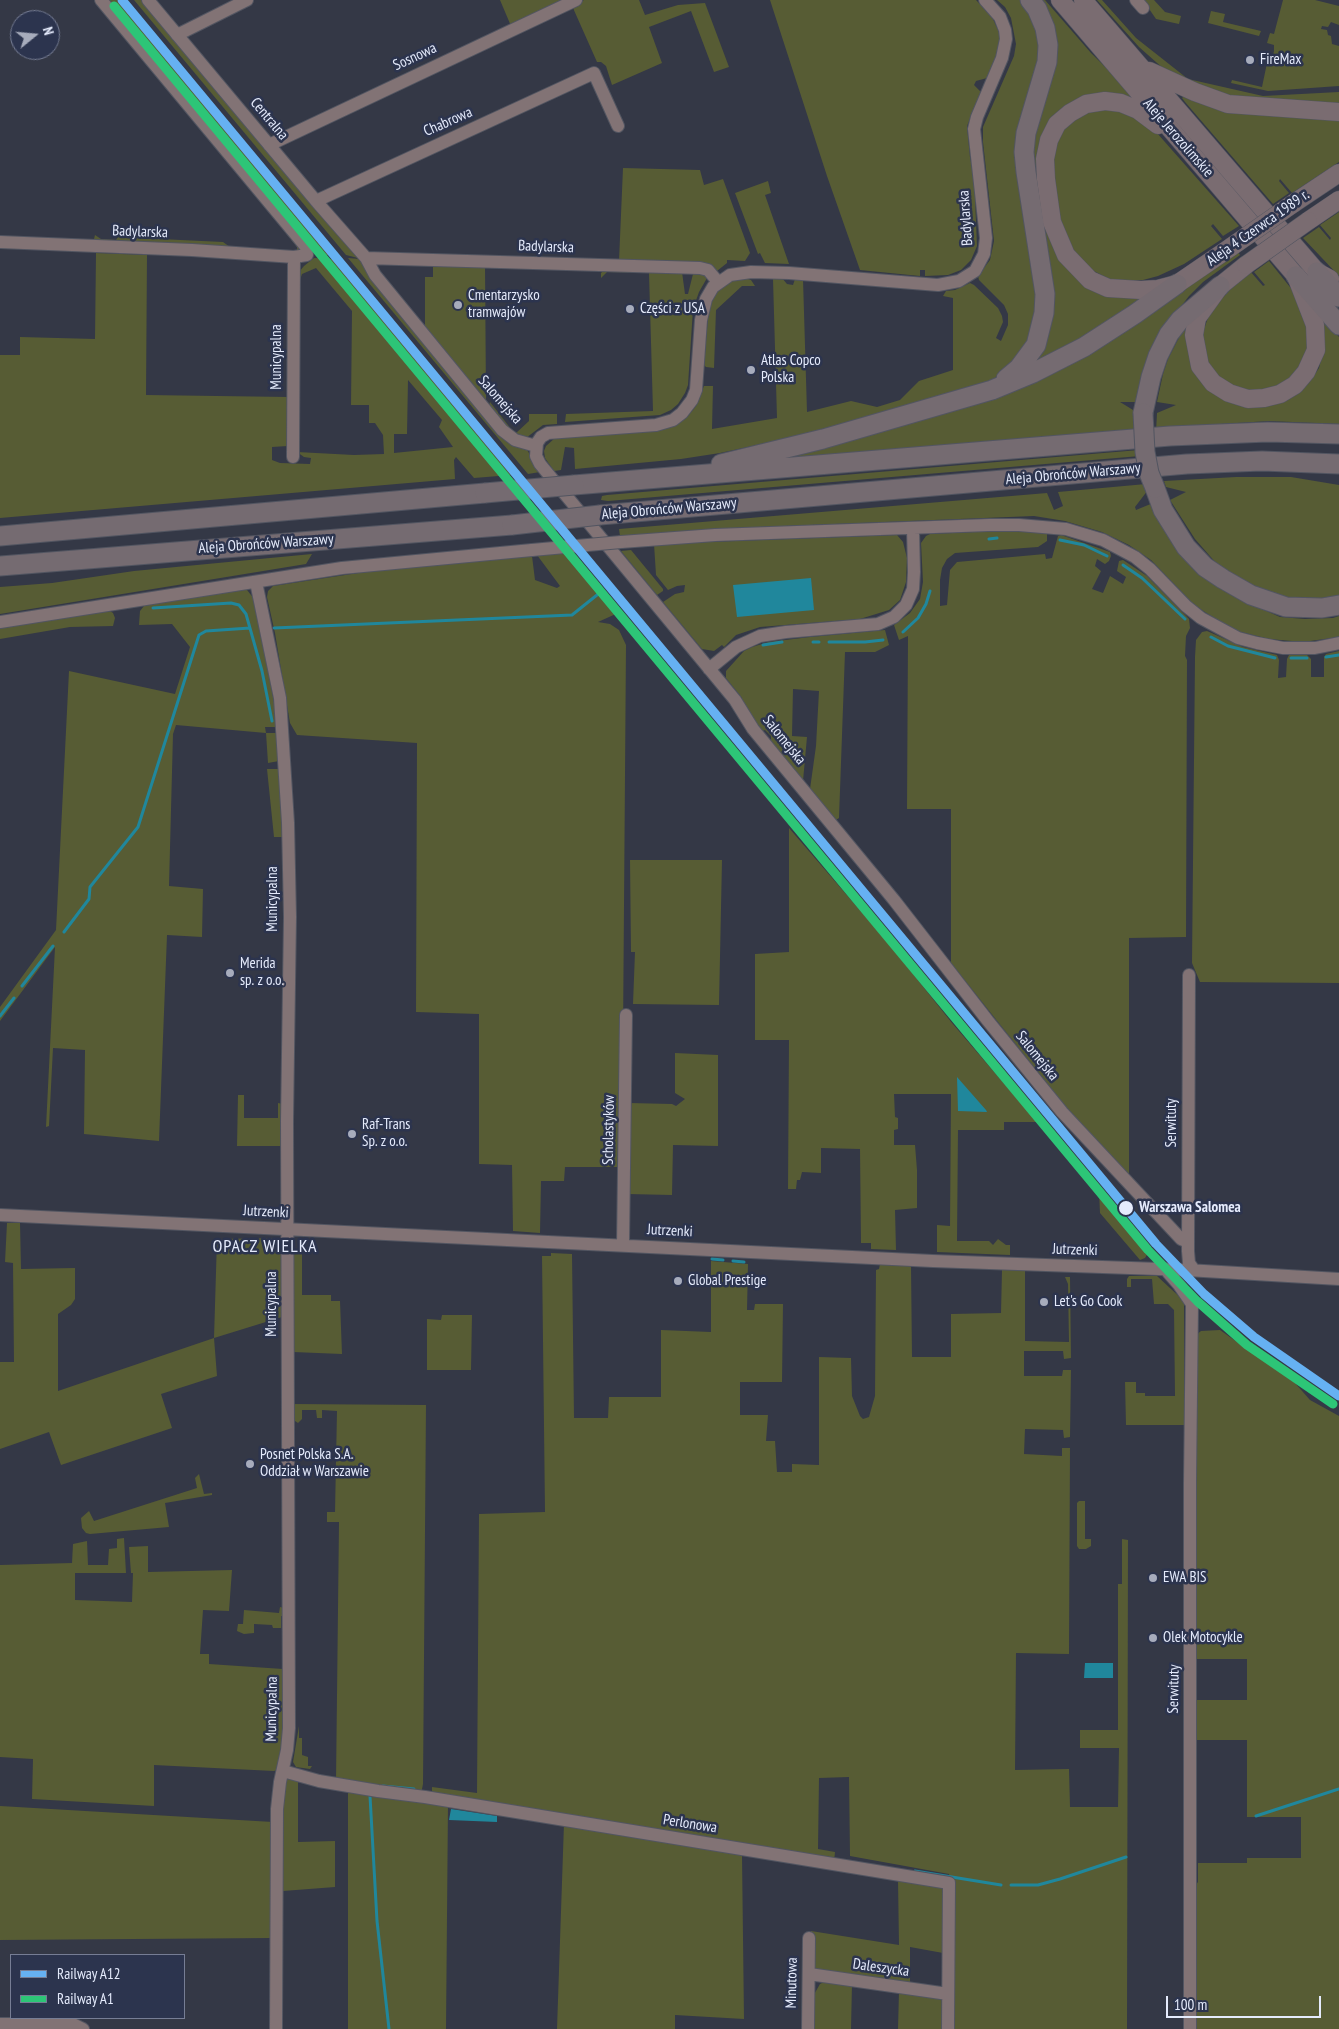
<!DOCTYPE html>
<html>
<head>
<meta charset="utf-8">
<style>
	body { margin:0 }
	#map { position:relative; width:1339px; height:2029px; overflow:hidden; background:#343846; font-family:"PT Sans Narrow",sans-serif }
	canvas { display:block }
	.legend { position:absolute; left:10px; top:1954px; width:175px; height:65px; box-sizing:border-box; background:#2c344e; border:1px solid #767d94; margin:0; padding:6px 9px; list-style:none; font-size:15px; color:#e5ebfc }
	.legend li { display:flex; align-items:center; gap:10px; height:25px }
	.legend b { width:25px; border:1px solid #767d94 }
	.north { position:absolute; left:10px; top:10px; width:50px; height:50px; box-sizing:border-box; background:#2c344e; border:1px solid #767d94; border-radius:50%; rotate:73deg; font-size:14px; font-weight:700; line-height:20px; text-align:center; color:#e5ebfc }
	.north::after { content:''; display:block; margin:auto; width:18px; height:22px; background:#a7acbc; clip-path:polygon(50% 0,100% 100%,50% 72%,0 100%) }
	.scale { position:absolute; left:1166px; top:1996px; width:155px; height:22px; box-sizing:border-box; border:2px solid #e5ebfc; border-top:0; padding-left:6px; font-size:15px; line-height:18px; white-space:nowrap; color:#e5ebfc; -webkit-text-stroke:4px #2c344e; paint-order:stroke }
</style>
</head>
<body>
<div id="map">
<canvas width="1339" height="2029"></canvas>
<ul class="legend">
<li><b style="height:6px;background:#66b1f2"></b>Railway A12</li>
<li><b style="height:6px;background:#2dc577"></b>Railway A1</li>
</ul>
<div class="north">N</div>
<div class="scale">100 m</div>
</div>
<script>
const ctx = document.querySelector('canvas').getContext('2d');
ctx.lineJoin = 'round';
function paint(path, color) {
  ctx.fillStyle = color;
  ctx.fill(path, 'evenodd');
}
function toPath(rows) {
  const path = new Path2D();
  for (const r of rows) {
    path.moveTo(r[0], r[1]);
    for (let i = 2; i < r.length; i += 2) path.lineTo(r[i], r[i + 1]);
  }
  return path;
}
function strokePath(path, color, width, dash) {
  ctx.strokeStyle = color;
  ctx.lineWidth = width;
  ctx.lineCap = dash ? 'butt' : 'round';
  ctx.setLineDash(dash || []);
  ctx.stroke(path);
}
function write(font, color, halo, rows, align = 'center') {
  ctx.font = font + ' "PT Sans Narrow",sans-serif';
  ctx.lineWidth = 5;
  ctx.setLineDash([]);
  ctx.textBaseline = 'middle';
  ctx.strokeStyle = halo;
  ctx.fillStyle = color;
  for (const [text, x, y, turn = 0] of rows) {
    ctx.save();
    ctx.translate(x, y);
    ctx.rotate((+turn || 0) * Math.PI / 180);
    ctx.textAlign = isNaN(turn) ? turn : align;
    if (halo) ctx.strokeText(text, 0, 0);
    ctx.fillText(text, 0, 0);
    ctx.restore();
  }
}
paint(toPath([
	[106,0,117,0,329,255,315,255,312,248],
	[134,0,144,0,358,258,346,255],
	[500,0,567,0,511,26],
	[584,0,639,0,645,15,678,5,705,3,729,67,714,72,691,11,649,27,662,63,612,85,606,66,601,62,597,62,573,8,470,53],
	[770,0,976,0,992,17,999,32,999,50,987,78,976,81,974,85,981,92,967,126,970,157,978,197,975,198,977,246,971,260,961,270,948,275,925,276,925,270,920,270,920,276,860,270,827,176],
	[997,0,1023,0,1038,29,1040,55,1023,113,1038,289,1032,339,1011,366,995,378,977,387,794,437,720,453,681,459,575,469,574,448,565,447,561,470,554,471,545,458,544,451,546,446,555,438,665,429,688,416,696,406,704,386,713,386,712,429,777,418,773,279,782,278,787,284,793,285,795,279,803,279,807,412,851,401,877,407,900,400,919,381,953,370,953,298,943,296,946,291,955,290,970,283,974,285,998,308,1002,316,1003,322,996,338,1001,341,1008,325,1008,314,1004,305,979,280,978,276,990,260,994,241,983,142,983,127,1014,56,1016,44,1011,18,1005,7],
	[1037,0,1045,0,1091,53,1138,99,1086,97,1040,162,1079,276,1151,293,1067,348,1035,362,1035,358,1048,334,1053,309,1034,174,1033,136,1049,80],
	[1097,0,1102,0,1136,38,1188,79,1263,96,1339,92,1339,106,1228,98,1165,70,1139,47],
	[1143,0,1154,0,1165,12,1181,16,1179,24,1156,19],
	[1283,0,1315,0,1339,6,1339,25,1331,22,1328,27,1322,26,1321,29,1327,30,1328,35,1331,36,1332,44,1339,46,1339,86,1268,91,1231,83,1232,80,1262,87,1267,63,1271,63,1274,51,1274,45,1267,43,1270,33,1274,34],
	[1211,11,1225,14,1223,22,1261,31,1259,36,1208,23],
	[1184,96,1339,117,1339,162,1292,193,1280,179,1279,181,1289,193,1273,204,1185,102,1182,98],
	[1102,107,1125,112,1157,133,1239,226,1223,236,1213,224,1211,226,1222,239,1184,264,1158,276,1143,280,1120,281,1109,279,1090,269,1071,249,1063,228,1058,211,1052,160,1058,136,1071,119],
	[623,168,700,170,704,185,723,179,750,253,745,261,727,260,727,263,717,271,619,261],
	[768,181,771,193,765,195,789,264,765,263,760,253,758,254,735,193],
	[1339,212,1339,276,1303,238,1319,227,1330,240,1331,238,1320,225],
	[276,220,301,246,300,252,93,243,95,235,101,239,116,240,118,237,223,242,230,247,297,252,297,247],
	[1238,252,1240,255,1203,282,1189,296,1169,322,1139,402,1120,402,1138,413,1137,431,762,461,959,408],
	[96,253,147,255,146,395,289,397,288,446,272,447,272,460,280,463,310,464,311,458,304,457,297,452,354,455,384,454,383,435,375,423,369,423,369,405,351,405,352,311,316,268,302,274,298,286,299,272,304,266,314,258,333,259,511,475,474,478,456,457,454,460,455,479,0,518,0,355,20,355,20,337,95,339],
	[408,380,442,420,439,427,453,447,394,453,394,434,407,434],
	[348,258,360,259,526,448,540,472,528,474],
	[1269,261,1294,292,1307,318,1309,353,1286,386,1248,394,1216,376,1206,359,1202,342,1203,332,1210,312,1226,292,1250,271,1263,286,1265,285,1254,272],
	[433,263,485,265,486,399,484,400,422,326,423,324,425,326,425,277,433,277],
	[604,270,682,272,685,294,688,294,693,274,696,272,702,273,707,278,699,292,693,309,688,385,685,393,678,404,671,410,660,415,565,422,566,414,653,411,649,273,607,272,601,278,601,273],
	[745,278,751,280,755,286,742,286,716,310,714,368,706,367,704,365,709,306,718,291,732,281],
	[1321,316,1339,337,1339,424,1269,421,1221,424,1156,432,1157,413,1176,405,1157,402,1163,374,1168,359,1186,324,1191,356,1253,407,1273,405,1288,400,1300,392,1311,380,1319,368,1325,343],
	[490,402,515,434,529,421,529,414,557,414,557,424,543,425,526,438,513,435,489,406],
	[1139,450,1140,456,608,501,601,500,602,496,607,495],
	[1236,477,1291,477,1339,485,1339,598,1296,602,1270,595,1242,581,1216,563,1195,539,1170,500,1186,492,1166,487,1164,481],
	[1146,484,1148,490,1135,507,1136,510,1153,503,1221,588,1237,598,1280,617,1305,619,1333,618,1339,616,1339,637,1303,642,1269,639,1233,630,1194,605,1151,560,1129,545,1102,532,1065,521,1034,516,736,528,620,536,619,529,1047,493,1054,510,1063,506,1058,492],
	[1017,530,1047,532,1047,541,1038,547,955,553,947,559,942,568,940,580,940,606,947,605,950,570,957,562,1045,554,1046,559,1052,558,1058,536,1061,535,1110,552,1111,556,1109,561,1105,564,1097,559,1095,566,1101,571,1092,589,1103,593,1110,576,1123,584,1126,577,1117,571,1119,561,1123,560,1147,576,1189,619,1190,628,1186,636,1185,656,1187,660,1186,937,1129,938,1129,1175,1088,1135,951,963,951,809,907,809,908,636,899,640,894,625,910,613,920,599,923,582,921,543,926,536,930,534],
	[897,535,903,542,907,558,906,582,900,600,889,610,860,619,760,627,736,635,724,647,722,645,714,651,702,649,663,602,675,594,684,592,685,585,677,586,668,590,656,575,654,544],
	[631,550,663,589,663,591,657,595,621,551],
	[568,552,618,613,598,622,610,624,619,630,626,645,622,1167,565,1167,564,1181,541,1181,540,1233,513,1231,512,1165,479,1164,479,1014,416,1012,417,743,297,735,290,723,275,633,267,597,268,591,273,586,391,568,532,556,535,580,557,588,560,586,537,555],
	[312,554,306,564,0,614,0,587,52,583,134,571],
	[239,588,247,590,255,600,278,724,277,727,265,727,266,733,277,733,279,761,268,763,266,733,176,725,173,734,169,886,203,889,202,937,167,935,159,1141,84,1134,85,1050,53,1048,49,1126,46,1127,55,947,0,1021,0,1007,56,930,69,671,175,694,190,647,172,624,139,625,140,611,144,606],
	[110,611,113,613,115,618,113,626,70,627,0,639,0,628],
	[885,630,889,645,875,652,845,652,839,818,836,820,810,789,816,746,819,691,793,689,792,736,807,737,803,781,771,742,771,736,765,730,762,731,740,700,742,698,726,678,726,671,744,651,752,647,769,642,810,637],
	[1207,631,1243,647,1277,655,1279,660,1278,678,1286,677,1287,659,1289,655,1307,655,1311,659,1311,677,1324,677,1324,657,1326,654,1339,651,1339,983,1200,982,1192,963,1195,657,1196,640,1202,632],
	[267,769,279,769,286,837,274,837],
	[789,828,889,944,952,1023,1037,1122,1004,1122,1004,1130,958,1130,957,1241,989,1241,993,1245,998,1239,1006,1245,1010,1245,1010,1255,937,1252,937,1225,950,1226,951,1094,894,1094,895,1117,898,1118,898,1129,894,1130,894,1145,915,1145,917,1170,917,1208,895,1210,896,1250,871,1249,871,1243,861,1243,860,1149,821,1148,821,1173,802,1172,800,1180,797,1180,796,1189,788,1189,789,1040,755,1040,755,954,789,952],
	[630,860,722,860,719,1005,633,1004,635,952,631,952],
	[675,1053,718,1055,718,1146,673,1145,672,1195,627,1194,629,1103,672,1104,676,1106,685,1099,675,1093],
	[238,1095,244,1095,244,1118,278,1118,278,1103,283,1104,282,1146,237,1146],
	[1099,1191,1148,1253,1145,1258,1140,1260,1100,1213],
	[7,1223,20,1223,21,1269,75,1268,75,1299,71,1305,58,1314,58,1391,214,1338,217,1239,281,1238,282,1317,214,1338,217,1376,161,1394,172,1428,61,1465,49,1432,0,1449,0,1362,14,1362,13,1263,5,1262],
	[293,1252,302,1252,302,1295,331,1295,331,1301,340,1301,342,1354,293,1352],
	[551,1253,572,1254,574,1418,608,1418,609,1397,661,1397,661,1330,711,1332,711,1261,748,1264,747,1310,754,1310,755,1304,783,1304,782,1382,740,1382,740,1415,768,1415,766,1441,775,1441,777,1472,792,1472,792,1464,819,1465,819,1357,851,1358,852,1396,860,1416,863,1419,869,1417,875,1396,876,1270,879,1269,880,1264,911,1265,912,1357,951,1357,951,1314,1001,1313,1002,1270,1025,1270,1025,1341,1069,1342,1068,1284,1065,1277,1070,1277,1071,1358,1064,1359,1063,1351,1024,1351,1024,1376,1062,1376,1063,1370,1071,1370,1070,1437,1064,1438,1063,1430,1025,1429,1024,1454,1062,1456,1062,1448,1070,1448,1069,1654,1016,1653,1015,1770,1069,1769,1070,1807,1118,1807,1119,1748,1080,1748,1080,1730,1118,1730,1118,1584,1122,1584,1122,1539,1128,1540,1127,2029,953,2029,949,1874,850,1856,849,1777,819,1778,818,1849,835,1852,834,1862,432,1796,432,1787,477,1793,479,1514,545,1512,542,1256,551,1256],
	[1129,1276,1157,1276,1184,1301,1184,1425,1126,1425,1125,1382,1136,1382,1136,1393,1145,1393,1145,1396,1175,1396,1174,1310,1168,1304,1154,1304,1152,1279,1131,1279,1131,1287,1127,1287,1127,1279],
	[442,1315,472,1315,471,1370,427,1370,427,1319,441,1320],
	[1220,1330,1295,1383,1310,1400,1339,1416,1339,2029,1195,2029,1195,1886,1198,1882,1198,1863,1247,1863,1247,1858,1301,1858,1301,1817,1247,1817,1247,1740,1194,1740,1195,1700,1247,1700,1247,1659,1195,1659,1197,1510,1194,1390,1195,1336,1201,1331],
	[292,1404,426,1405,423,1784,421,1794,336,1781,339,1522,327,1522,327,1512,335,1512,337,1411,322,1410,322,1418,317,1418,316,1410,302,1410,302,1419,298,1423,292,1419],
	[199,1474,204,1494,212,1493,212,1495,165,1503,169,1527,90,1534,86,1533,82,1528,81,1518,89,1511,94,1521,197,1488,195,1478],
	[1079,1501,1085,1501,1085,1539,1091,1539,1091,1546,1086,1549,1079,1549,1077,1546,1077,1503],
	[124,1538,126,1573,75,1573,75,1600,132,1602,133,1573,131,1573,129,1547,148,1546,148,1572,232,1570,229,1611,203,1610,200,1654,209,1654,209,1664,283,1669,283,1737,279,1769,274,1771,154,1765,154,1806,32,1799,33,1759,0,1757,0,1565,72,1563,73,1544,87,1541,88,1565,108,1565,109,1549,117,1548,117,1539],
	[280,1607,284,1608,284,1616,281,1616,281,1628,273,1628,272,1625,254,1624,254,1633,244,1634,237,1631,238,1624,243,1624,244,1610,279,1613],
	[299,1726,299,1738,302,1738,302,1755,308,1757,308,1766,312,1766,310,1769,296,1767,293,1762],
	[289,1778,298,1781,298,1842,335,1841,335,1887,283,1891,283,1784,286,1779],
	[348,1789,430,1804,448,1804,446,2029,348,2029],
	[0,1806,273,1822,271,1938,0,1940],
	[564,1823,742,1855,744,2019,675,2015,675,2029,557,2029],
	[898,1880,943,1888,943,1953,910,1947,910,1984,812,1968,811,1931,899,1945],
	[826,1981,852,1984,851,2029,811,2029,812,1998,820,1984],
	[899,1991,942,1999,945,2029,898,2029]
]), '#575c34');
paint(toPath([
	[811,578,814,610,737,617,733,585],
	[957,1077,986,1110,987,1112,958,1111],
	[1085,1663,1113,1663,1113,1678,1084,1678],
	[451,1809,497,1816,497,1822,449,1820]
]), '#20879c');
strokePath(toPath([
	[989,539,997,538],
	[1060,540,1084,545,1107,556],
	[1123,565,1142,578,1185,619],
	[153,608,231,603,239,605,246,614,262,671,272,721],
	[274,628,572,615,602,591],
	[903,632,918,618,926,604,930,591],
	[1211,637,1228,646,1275,658],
	[813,642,819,642],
	[829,642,865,642,883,640],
	[763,645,782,642],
	[1326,657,1339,655],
	[1291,658,1307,658],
	[64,932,89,899,90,887,138,827,199,635,206,631,250,628],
	[22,986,53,946],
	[0,1016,14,998],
	[712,1259,723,1260],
	[733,1261,744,1262],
	[383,1786,414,1789],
	[370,1796,377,1921,389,2029],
	[1256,1816,1339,1789],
	[915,1871,1001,1885],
	[1011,1885,1038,1885,1060,1879,1126,1857]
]), '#20879c', 3);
const minor = toPath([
	[148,0,316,201,366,258,375,275,502,430,515,440,536,446],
	[985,0,1000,17,1005,30,1006,39,1002,58,977,117,974,129,986,238,984,254,975,271,959,281,938,285,789,273,751,272,730,275,713,287,706,299,701,320,696,390,692,400,682,413,673,420,656,425,548,433,541,437,537,443,536,456,540,464,735,700,753,729,894,900,988,1021,1062,1112,1181,1239,1188,1242],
	[1136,0,1143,8],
	[177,35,247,0],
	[269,145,576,0],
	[316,201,594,73,618,126],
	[0,242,192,250,294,257,307,255,306,247,101,0],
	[366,258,700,268,708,270,718,282],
	[293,457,294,257],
	[621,542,715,535,989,525,1019,525,1066,529,1103,540,1135,557,1150,569,1186,606,1201,618,1238,638,1257,643,1283,648,1315,648,1339,643],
	[256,582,280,698,288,823,290,917,287,1121,289,1728,287,1750,280,1782,277,1809,276,2029],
	[0,622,342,568,532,550],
	[709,669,736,647,760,636,786,632,878,624,894,617,906,605,913,589,914,572,913,529],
	[1189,975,1188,1251,1189,1263,1194,1270],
	[0,1215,933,1261,1187,1270,1339,1279],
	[623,1245,626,1015],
	[1165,1269,1179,1285,1192,1304,1190,1482,1190,2029],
	[283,1771,319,1781,378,1791,425,1797,949,1883,948,2029],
	[809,1974,948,1994],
	[0,2024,73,2024,83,2029],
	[808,2029,809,1938]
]);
const secondary = toPath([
	[1060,0,1296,276,1315,325,1316,350,1306,372,1295,385,1280,394,1264,398,1248,399,1229,393,1213,383,1200,366,1194,335,1197,318,1220,286,1246,265],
	[1083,0,1317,272,1330,279],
	[1149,71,1195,92,1228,104,1339,112],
	[1158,125,1138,110,1121,103,1105,101,1086,104,1070,113,1057,124,1049,140,1045,159,1046,179,1052,222,1066,255,1090,280,1108,288,1141,290,1158,289,1177,284,1231,247],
	[1294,203,1339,173],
	[1308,221,1339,200]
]);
const primary = toPath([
	[1317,272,1339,297],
	[1296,276,1339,325],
	[1006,379,1019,368,1036,345,1044,313,1045,294,1026,172,1024,152,1026,133,1047,62,1048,45,1045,28,1037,9,1030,0],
	[1143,413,1151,377,1158,356,1169,334,1180,320,1220,286],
	[721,464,823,439,992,390,1033,373,1084,347,1135,314,1177,284],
	[574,485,1170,436,1268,432,1339,434],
	[1155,488,1163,510,1186,547,1205,567,1223,579,1251,595,1286,607,1322,608,1339,605],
	[600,515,1187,464,1262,461,1339,464],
	[0,536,485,493],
	[0,566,512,525]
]);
strokePath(minor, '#525561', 14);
strokePath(secondary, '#525561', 19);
strokePath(primary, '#525561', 21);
strokePath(minor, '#827375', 12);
strokePath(secondary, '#7a6c71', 18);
strokePath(primary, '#756b71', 19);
const minorBridge = toPath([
	[532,550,621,542]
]);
const secondaryBridge = toPath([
	[1231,247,1294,203],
	[1246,265,1308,221]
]);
const primaryBridge = toPath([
	[1143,413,1145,452,1149,473,1155,488],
	[485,493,574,485],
	[512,525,600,515]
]);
strokePath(minorBridge, '#525561', 14, []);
strokePath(secondaryBridge, '#525561', 19, []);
strokePath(primaryBridge, '#525561', 21, []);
strokePath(minorBridge, '#827375', 12);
strokePath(secondaryBridge, '#7a6c71', 18);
strokePath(primaryBridge, '#756b71', 19);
strokePath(toPath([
	[122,0,1156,1244,1204,1294,1254,1337,1339,1396]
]), '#66b1f2', 9);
strokePath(toPath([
	[114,6,1148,1250,1197,1301,1247,1345,1333,1404]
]), '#2dc577', 9);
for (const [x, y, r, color] of [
	[1250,60,5,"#a7acbc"],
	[458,305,5,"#a7acbc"],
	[630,309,5,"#a7acbc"],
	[751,370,5,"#a7acbc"],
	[230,973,5,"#a7acbc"],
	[352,1134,5,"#a7acbc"],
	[1126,1208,8,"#e5ebfc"],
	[678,1281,5,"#a7acbc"],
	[1044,1302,5,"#a7acbc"],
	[250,1464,5,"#a7acbc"],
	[1153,1578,5,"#a7acbc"],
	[1153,1638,5,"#a7acbc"]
]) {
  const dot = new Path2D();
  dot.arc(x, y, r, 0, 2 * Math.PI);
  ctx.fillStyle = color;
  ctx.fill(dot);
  strokePath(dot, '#2c344e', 2);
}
write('15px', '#e5ebfc', '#2c344e', [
	["Sosnowa",415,57,-25],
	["Centralna",269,119,50],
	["Chabrowa",448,122,-24],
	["Aleje Jerozolimskie",1178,138,49],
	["Badylarska",966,218,-94],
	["Aleja 4 Czerwca 1989 r.",1258,228,-35],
	["Badylarska",140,232,2],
	["Badylarska",546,247,2],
	["Municypalna",277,357,-90],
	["Salomejska",500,400,49],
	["Aleja Obrońców Warszawy",1073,474,-5],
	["Aleja Obrońców Warszawy",669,509,-5],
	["Aleja Obrońców Warszawy",266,544,-4],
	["Salomejska",784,740,51],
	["Municypalna",273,899,-90],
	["Salomejska",1037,1056,51],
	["Serwituty",1172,1123,-90],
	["Scholastyków",609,1130,-89],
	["Jutrzenki",266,1212,3],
	["Jutrzenki",670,1231,3],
	["Jutrzenki",1075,1250,2],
	["Municypalna",272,1304,-90],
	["Serwituty",1174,1689,-89],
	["Municypalna",272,1709,-89],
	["Perlonowa",690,1824,9],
	["Daleszycka",881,1968,8],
	["Minutowa",792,1983,-89]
]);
write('15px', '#e5ebfc', '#2c344e', [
	["FireMax",1260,60],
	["Cmentarzysko",468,296],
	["tramwajów",468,313],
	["Części z USA",640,309],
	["Atlas Copco",761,361],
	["Polska",761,378],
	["Merida",240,964],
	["sp. z o.o.",240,981],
	["Raf-Trans",362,1125],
	["Sp. z o.o.",362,1142],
	["Global Prestige",688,1281],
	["Let's Go Cook",1054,1302],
	["Posnet Polska S.A.",260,1455],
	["Oddział w Warszawie",260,1472],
	["EWA BIS",1163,1578],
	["Olek Motocykle",1163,1638]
], 'left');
write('bold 15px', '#e5ebfc', '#2c344e', [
	["Warszawa Salomea",1139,1208]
], 'left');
ctx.letterSpacing = '1px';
write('18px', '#e5ebfc', '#2c344e', [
	["OPACZ WIELKA",265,1247]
]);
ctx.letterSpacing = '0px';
</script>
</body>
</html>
